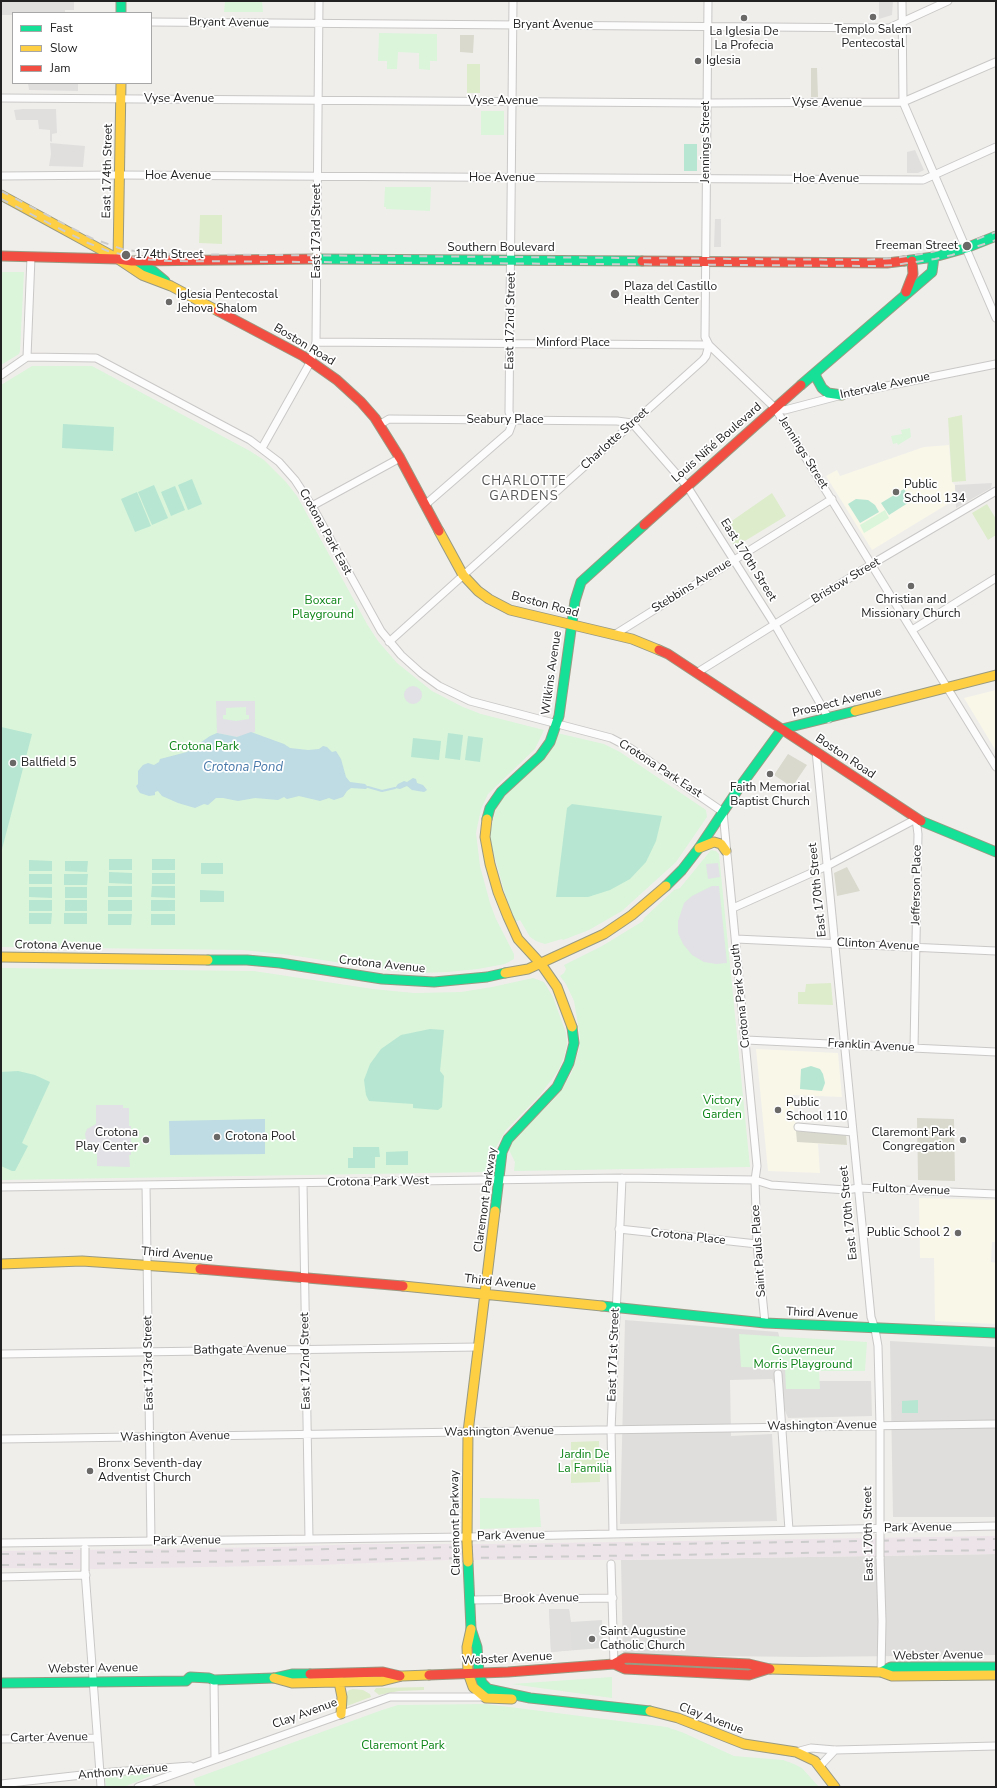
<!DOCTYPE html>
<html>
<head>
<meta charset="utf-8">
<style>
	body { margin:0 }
	#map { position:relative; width:997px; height:1788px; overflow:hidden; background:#f0eeeb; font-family:"Nunito Sans",sans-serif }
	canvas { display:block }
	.frame { position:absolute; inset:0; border:2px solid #222; pointer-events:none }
	.legend { position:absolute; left:12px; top:12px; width:140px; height:72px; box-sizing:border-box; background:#fff; border:1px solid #a7a7a7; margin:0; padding:5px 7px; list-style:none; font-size:12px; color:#222 }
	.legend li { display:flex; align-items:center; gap:8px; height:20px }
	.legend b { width:20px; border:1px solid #a7a7a7 }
</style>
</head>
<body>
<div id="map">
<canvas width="997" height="1788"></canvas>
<div class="frame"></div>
<ul class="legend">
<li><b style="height:5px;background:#16e098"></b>Fast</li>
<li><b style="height:5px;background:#ffcf43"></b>Slow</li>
<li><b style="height:5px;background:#f24e42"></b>Jam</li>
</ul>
</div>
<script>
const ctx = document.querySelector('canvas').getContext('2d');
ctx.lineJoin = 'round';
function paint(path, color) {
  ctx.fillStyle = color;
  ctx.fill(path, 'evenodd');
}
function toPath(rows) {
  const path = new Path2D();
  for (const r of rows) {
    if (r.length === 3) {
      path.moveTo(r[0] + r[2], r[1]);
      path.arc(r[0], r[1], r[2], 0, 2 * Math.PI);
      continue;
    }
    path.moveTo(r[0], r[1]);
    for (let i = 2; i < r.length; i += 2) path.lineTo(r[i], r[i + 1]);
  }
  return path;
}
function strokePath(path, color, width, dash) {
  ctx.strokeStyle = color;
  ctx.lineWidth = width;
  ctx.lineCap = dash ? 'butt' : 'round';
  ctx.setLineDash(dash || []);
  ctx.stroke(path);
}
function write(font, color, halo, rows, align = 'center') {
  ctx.font = font + ' "Nunito Sans",sans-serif';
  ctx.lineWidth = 3.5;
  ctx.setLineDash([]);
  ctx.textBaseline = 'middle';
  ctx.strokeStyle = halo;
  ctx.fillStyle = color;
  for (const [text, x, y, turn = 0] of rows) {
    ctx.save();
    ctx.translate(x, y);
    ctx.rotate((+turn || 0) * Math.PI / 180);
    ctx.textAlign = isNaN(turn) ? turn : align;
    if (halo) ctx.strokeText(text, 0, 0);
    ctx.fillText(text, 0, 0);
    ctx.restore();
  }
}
paint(toPath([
	[625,1320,778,1332,792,1381,871,1381,872,1416,788,1418,772,1379,730,1380,731,1436,772,1434,777,1521,620,1524],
	[890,1341,996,1347,996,1517,893,1517],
	[996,1554,996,1655,805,1657,623,1655,621,1560]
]), '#dfdedc');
paint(toPath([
	[996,1536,996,1554,621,1560,448,1560,318,1565,96,1569,1,1568,1,1551,277,1547,359,1544,491,1544]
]), '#ede4e9');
paint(toPath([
	[949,445,952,482,955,485,956,499,872,550,826,476,837,470,840,476,924,447],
	[996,690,996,751,964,698],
	[756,1049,838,1053,842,1097,793,1095,796,1131,846,1134,847,1145,818,1144,820,1173,768,1171],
	[919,1198,996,1200,996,1242,992,1242,991,1262,996,1263,996,1324,935,1321,934,1258,920,1258]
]), '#f8f7e8');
paint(toPath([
	[549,1609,569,1609,571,1622,602,1620,603,1648,551,1652]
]), '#dededc');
paint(toPath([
	[460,35,474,35,473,53,460,52],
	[811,68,817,68,818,97,811,97],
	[788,754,807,765,792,787,774,775],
	[847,867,860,891,837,896,834,873],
	[917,1118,954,1119,955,1181,918,1180],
	[796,1131,846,1134,847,1145,797,1142]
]), '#d9d9cd');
paint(toPath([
	[467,64,480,64,480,93,467,93],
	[200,215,222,215,222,244,199,243],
	[962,415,966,481,952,482,948,418],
	[772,493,786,516,735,547,723,527],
	[987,504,996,519,996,535,988,540,972,513],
	[831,983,833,1005,798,1004,798,992,805,992,806,984],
	[599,1441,600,1482,571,1483,571,1442],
	[424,1687,424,1690,399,1691,379,1695,374,1691,376,1688],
	[353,1689,363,1690,370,1694,371,1697,347,1706,347,1692,349,1690]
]), '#ddeccb');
paint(toPath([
	[225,1,262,1,263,12,224,12],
	[379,33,437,34,437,61,430,61,430,70,419,69,419,53,398,52,397,69,387,69,387,61,378,61],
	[481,111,504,111,504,135,481,135],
	[385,187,431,187,430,211,386,209,386,207,384,207],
	[1,272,24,272,20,351,19,354,1,365],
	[32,366,92,366,250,451,264,460,286,482,297,496,367,624,378,641,397,663,432,691,463,707,481,714,544,730,535,749,488,794,481,809,476,833,480,866,490,903,496,919,514,954,514,959,505,964,478,969,448,972,420,973,393,971,290,955,243,950,1,947,1,385],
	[910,428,911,437,898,445,897,443,893,444,891,436,902,434,901,430],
	[885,510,889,518,864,533,860,525],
	[557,733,604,744,620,752,706,810,707,817,676,862,622,911,589,930,563,940,562,939,545,944,536,941,530,937,520,920,515,922,505,894,492,848,490,833,497,804,511,790,547,756,552,747],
	[711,850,716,851,719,854,750,1167,514,1171,515,1162,509,1150,509,1144,555,1098,571,1074,579,1050,580,1037,574,1001,566,984,560,976,564,973,566,969,564,965,602,946,643,921,644,918,674,890,680,888],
	[1,968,254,971,373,989,414,993,461,992,492,987,533,978,544,982,553,997,566,1033,567,1045,564,1057,558,1071,540,1095,506,1130,488,1161,487,1172,1,1180],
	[739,1334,867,1342,865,1371,819,1371,820,1389,786,1389,785,1368,741,1367],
	[480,1498,539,1499,541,1527,480,1529],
	[612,1677,612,1698,511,1684],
	[486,1704,667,1727,684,1733,734,1756,783,1760,794,1764,802,1768,819,1787,196,1787,193,1779,382,1710,398,1705],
	[149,1772,151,1773,150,1776,124,1787,106,1787,105,1779,109,1775]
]), '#daf5da');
paint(toPath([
	[684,144,697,144,697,171,684,171],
	[63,424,114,427,113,451,62,448],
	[192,479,202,504,188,510,178,485],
	[154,485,168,518,152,525,138,492],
	[175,486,185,510,171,516,161,492],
	[904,489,911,501,889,515,881,503],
	[137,492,151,526,135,532,121,499],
	[856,499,868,500,875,505,879,512,860,523,848,504],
	[1,727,32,734,1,853],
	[448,733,463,735,460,760,445,758],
	[468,736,483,738,480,762,465,760],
	[413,738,441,741,439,760,411,757],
	[572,804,662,816,656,841,646,862,630,879,610,890,588,897,556,897,567,808],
	[109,859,132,859,132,870,109,870],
	[152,859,175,859,175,870,152,870],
	[29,860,52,861,52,871,29,871],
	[65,861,88,861,87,872,65,871],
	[201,863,223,863,223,874,201,874],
	[109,872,132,873,132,884,109,883],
	[152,873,175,873,175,884,152,884],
	[29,874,52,874,52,884,29,884],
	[64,874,88,874,87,885,64,885],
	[108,886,132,886,132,897,108,897],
	[152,886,175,886,175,898,151,897],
	[29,887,52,887,52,898,29,897],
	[65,887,87,887,87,898,65,898],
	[200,890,224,891,224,902,200,902],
	[29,900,52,900,52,911,29,911],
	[65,900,87,900,87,911,65,911],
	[108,900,132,900,132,911,108,911],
	[151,900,175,900,175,911,151,911],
	[29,913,52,913,51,924,29,924],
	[64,913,87,913,87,924,64,924],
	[108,914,132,914,131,925,108,925],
	[151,914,175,914,175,925,151,925],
	[430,1029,444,1030,440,1071,444,1076,442,1107,438,1110,413,1108,413,1104,369,1101,366,1095,364,1080,370,1064,381,1049,401,1035],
	[811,1066,820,1069,823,1074,825,1083,822,1091,800,1089,801,1069],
	[18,1071,35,1075,50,1082,22,1143,28,1146,15,1171,12,1171,1,1166,1,1072],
	[353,1147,379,1147,380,1157,375,1157,375,1168,348,1168,348,1158,353,1158],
	[408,1151,408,1165,386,1165,386,1152],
	[918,1400,918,1413,902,1413,902,1401]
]), '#b7e6d2');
paint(toPath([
	[1,1,74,1,74,10,65,10,65,13,13,13,13,15,1,15],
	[879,1,893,1,892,15,879,19],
	[28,83,78,83,78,91,29,90],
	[23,109,56,109,57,133,52,134,52,142,50,141,50,130,39,129,38,120,16,120,14,110],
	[50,143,85,146,83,167,49,166,51,154],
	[915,150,924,170,918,173,907,173,907,152],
	[715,219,721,219,721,247,714,247],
	[992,483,991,488,956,508,955,485],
	[549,1609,569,1609,572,1650,551,1652]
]), '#e0dfde');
paint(toPath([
	[413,695,9],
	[216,701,255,701,255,732,237,737,217,733],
	[246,707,246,715,249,715,249,719,236,721,223,719,223,715,226,715,226,708],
	[718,863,720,877,708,879,706,864],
	[712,886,719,886,727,963,716,964,704,962,692,955,683,944,678,933,678,921,684,903,692,896],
	[96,1105,123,1105,123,1108,129,1108,129,1126,131,1126,131,1155,129,1155,130,1167,97,1166,97,1151,91,1150,87,1145,85,1134,87,1129,96,1124]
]), '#e2e1e5');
paint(toPath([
	[251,732,284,744,290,748,308,750,319,749,323,746,327,747,332,752,336,751,341,759,346,777,350,782,365,784,368,787,366,789,351,788,347,791,343,797,334,800,329,798,320,801,299,796,287,799,284,797,278,800,255,798,238,801,223,798,216,798,208,805,204,804,195,808,178,803,162,796,158,791,155,792,155,795,149,796,140,793,138,790,136,786,138,784,138,771,143,765,148,763,154,765,159,762,160,759,187,752,210,736,217,733,237,737],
	[413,778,416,779,417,783,423,785,427,790,424,792,412,790,407,786,400,789,395,788,398,784,404,781,407,782],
	[265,1119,265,1154,170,1155,169,1121]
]), '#bfdbe3');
strokePath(toPath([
	[368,787,382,791,395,788]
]), '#bfdbe3', 2);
const street = toPath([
	[708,1,705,337,709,345,775,408,996,767],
	[902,1,903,102,996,318],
	[151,22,889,28,948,1],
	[1,98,707,103,903,102,996,62],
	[1,176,120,175,923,180,996,147],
	[316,342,709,345,706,356,703,360,389,642],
	[27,357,31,257],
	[1,375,27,357,96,358,250,440,279,462,295,480,312,506,381,631,401,655,421,673,439,686,470,701,611,738,630,748,723,812,757,1166,755,1180,757,1244,765,1323],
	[775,408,785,410,842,395,996,364],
	[379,425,389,419,617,421,632,423,687,486,778,630,829,719],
	[262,448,311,361,316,342,319,1],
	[425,505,509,432,513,421,509,412,513,1],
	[312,506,400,458],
	[912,630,996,578],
	[614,635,832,499],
	[698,672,877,561,996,491],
	[816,751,871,1317,875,1329,878,1346,880,1426,880,1531],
	[733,908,827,866,916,819,918,834,914,1048],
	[736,939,996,951],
	[746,1040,996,1052],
	[798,1127,853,1132],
	[303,1183,309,1539],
	[146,1185,151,1541],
	[1,1187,622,1178,755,1180,771,1185,847,1190,858,1188,996,1194],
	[619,1229,757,1244],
	[1,1354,478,1347],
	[778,1374,789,1530],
	[1,1439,996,1424],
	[613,1533,611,1430,622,1178],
	[1,1543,467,1537,996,1526],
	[880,1557,882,1621,881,1672],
	[611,1564,614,1664],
	[85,1571,101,1787],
	[1,1577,86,1575],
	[470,1600,613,1598],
	[214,1680,215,1759],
	[1,1739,97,1738],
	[796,1752,811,1748,835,1750,996,1746],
	[819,1767,835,1750],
	[1,1784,100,1773,190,1766],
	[138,1787,390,1697,485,1697]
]);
const fast = toPath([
	[121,1,121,13],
	[317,259,642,261],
	[136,261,153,271,165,281],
	[904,261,934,257,966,248,996,236],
	[816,372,816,377,822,388,828,393,842,395],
	[801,385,932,272,934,257],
	[487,819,490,808,501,792,540,756,550,742,559,716,575,601,581,582,644,525],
	[921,821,996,852],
	[666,886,682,870,699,848,739,788,782,729,855,711],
	[208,960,247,960,280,963,382,979,434,982,487,977,505,973],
	[495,1211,502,1152,508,1139,557,1087,569,1063,574,1043,572,1027],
	[602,1306,765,1323,996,1333],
	[468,1562,471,1629,477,1647,479,1673,482,1683,488,1689,530,1698,650,1711],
	[881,1672,891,1667,996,1667],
	[1,1683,186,1681,190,1677,209,1678,214,1680,274,1678,292,1674,310,1674]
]);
const slow = toPath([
	[1,195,118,259,142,275,171,286,218,311],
	[118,259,121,83],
	[439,531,463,575,478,591,489,599,510,610,632,639,659,650],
	[855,711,996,675],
	[487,819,485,837,490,864,498,892,508,917,518,939,541,964,557,987,572,1027],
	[699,848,714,842,721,844,726,851],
	[1,957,208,960],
	[505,973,528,969,604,934,632,915,666,886],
	[1,1264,82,1261,200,1269],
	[403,1286,602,1306],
	[467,1541,468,1432,495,1211],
	[471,1629,467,1647,468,1673,473,1687,486,1698,512,1699],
	[770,1669,881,1672,892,1676,996,1675],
	[338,1677,342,1697,341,1714],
	[274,1678,292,1683,382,1681,402,1676,429,1675],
	[650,1711,678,1718,744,1744,796,1752,815,1761,835,1787]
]);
const jam = toPath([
	[1,256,118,259,132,261,317,259],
	[642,261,887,263,904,261],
	[906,292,913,274,912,261],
	[218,311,303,356,337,380,361,402,375,418,400,458,439,531],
	[644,525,801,385],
	[659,650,668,654,921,821],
	[200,1269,403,1286],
	[614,1664,625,1669,749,1675,768,1669],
	[310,1674,383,1672,400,1676],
	[429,1675,508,1672,614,1664,625,1658,749,1664,770,1669]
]);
strokePath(street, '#c9c8c7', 9);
strokePath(fast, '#999a82', 11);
strokePath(slow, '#999a82', 11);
strokePath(jam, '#999a82', 11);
strokePath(street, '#fdfcfc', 7);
strokePath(fast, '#16e098', 9);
strokePath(slow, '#ffcf43', 9);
strokePath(jam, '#f24e42', 9);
strokePath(toPath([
	[1,191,91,238,122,249,153,254,864,260,894,258,928,253,964,244,996,232],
	[1,199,88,243,108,251,141,259,169,261,875,266,895,265,935,259,952,255,996,240],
	[1,1554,996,1539],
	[1,1565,996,1550]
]), '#ccc', 2, [8, 8]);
const streetBridge = toPath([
	[880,1534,880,1557],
	[85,1548,85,1571]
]);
const slowBridge = toPath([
	[467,1541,468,1562]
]);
strokePath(streetBridge, '#c9c8c7', 9, []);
strokePath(slowBridge, '#999a82', 11, []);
strokePath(streetBridge, '#fdfcfc', 7);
strokePath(slowBridge, '#ffcf43', 9);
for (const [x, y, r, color] of [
	[873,17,4,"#6a6968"],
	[744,18,4,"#6a6968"],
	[698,61,4,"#6a6968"],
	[967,246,5,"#6a6968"],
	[126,255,5,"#6a6968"],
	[615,294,5,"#6a6968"],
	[169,302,4,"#6a6968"],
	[896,492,4,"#6a6968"],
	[911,586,4,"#6a6968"],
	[13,763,4,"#6a6968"],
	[770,774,4,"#6a6968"],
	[778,1110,4,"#6a6968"],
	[217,1137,4,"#6a6968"],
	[146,1140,4,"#6a6968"],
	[963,1140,4,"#6a6968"],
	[958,1233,4,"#6a6968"],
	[90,1471,4,"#6a6968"],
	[592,1639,4,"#6a6968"]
]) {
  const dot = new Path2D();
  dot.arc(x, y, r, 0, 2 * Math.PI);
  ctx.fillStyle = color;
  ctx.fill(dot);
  strokePath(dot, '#fff', 1.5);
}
write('12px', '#222', '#fff', [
	["Bryant Avenue",229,23,1],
	["Bryant Avenue",553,25],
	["Vyse Avenue",179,99],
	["Vyse Avenue",503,101],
	["Vyse Avenue",827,103],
	["Jennings Street",706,142,-90],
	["East 174th Street",108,171,-89],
	["Hoe Avenue",178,176],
	["Hoe Avenue",502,178],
	["Hoe Avenue",826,179],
	["East 173rd Street",317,231,-90],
	["Southern Boulevard",501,248],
	["East 172nd Street",511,321,-89],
	["Minford Place",573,343],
	["Boston Road",304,345,31],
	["Intervale Avenue",885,386,-12],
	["Seabury Place",505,420],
	["Charlotte Street",615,439,-42],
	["Louis Niñé Boulevard",717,443,-41],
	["Jennings Street",803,453,58],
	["Crotona Park East",325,532,61],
	["East 170th Street",748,560,58],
	["Bristow Street",846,581,-31],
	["Stebbins Avenue",692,586,-32],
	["Boston Road",545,605,15],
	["Wilkins Avenue",552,673,-82],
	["Prospect Avenue",837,703,-14],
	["Boston Road",845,757,34],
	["Crotona Park East",660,769,33],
	["Jefferson Place",917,885,-89],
	["East 170th Street",818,890,-96],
	["Clinton Avenue",878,945,3],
	["Crotona Avenue",58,946,1],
	["Crotona Avenue",382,965,6],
	["Crotona Park South",741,996,-96],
	["Franklin Avenue",871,1046,3],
	["Crotona Park West",378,1182,-1],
	["Fulton Avenue",911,1190,2],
	["Claremont Parkway",486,1200,-82],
	["East 170th Street",849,1213,-96],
	["Crotona Place",688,1237,6],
	["Saint Pauls Place",759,1251,-94],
	["Third Avenue",177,1255,5],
	["Third Avenue",500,1283,6],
	["Third Avenue",822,1314,3],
	["Bathgate Avenue",240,1350,-1],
	["East 171st Street",614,1355,-88],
	["East 172nd Street",306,1361,-91],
	["East 173rd Street",149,1363,-91],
	["Washington Avenue",822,1426,-1],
	["Washington Avenue",499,1432,-1],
	["Washington Avenue",175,1437,-1],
	["Claremont Parkway",456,1523,-91],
	["Park Avenue",918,1528,-1],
	["East 170th Street",869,1534,-91],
	["Park Avenue",511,1536,-1],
	["Park Avenue",187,1541,-1],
	["Brook Avenue",541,1599,-1],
	["Webster Avenue",938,1656,-1],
	["Webster Avenue",507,1659,-3],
	["Webster Avenue",93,1669,-1],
	["Clay Avenue",305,1714,-20],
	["Clay Avenue",711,1719,21],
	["Carter Avenue",49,1738,-1],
	["Anthony Avenue",123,1772,-5]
]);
write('12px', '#222', '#fff', [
	["Templo Salem",873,30,"center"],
	["Pentecostal",873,44,"center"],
	["La Iglesia De",744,32,"center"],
	["La Profecia",744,46,"center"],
	["Iglesia",706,61],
	["Freeman Street",958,246,"right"],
	["174th Street",135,255],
	["Plaza del Castillo",624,287],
	["Health Center",624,301],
	["Iglesia Pentecostal",177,295],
	["Jehova Shalom",177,309],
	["Public",904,485],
	["School 134",904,499],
	["Christian and",911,600,"center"],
	["Missionary Church",911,614,"center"],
	["Ballfield 5",21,763],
	["Faith Memorial",770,788,"center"],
	["Baptist Church",770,802,"center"],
	["Public",786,1103],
	["School 110",786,1117],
	["Crotona",138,1133,"right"],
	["Play Center",138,1147,"right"],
	["Claremont Park",955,1133,"right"],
	["Congregation",955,1147,"right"],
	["Crotona Pool",225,1137],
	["Public School 2",950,1233,"right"],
	["Bronx Seventh-day",98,1464],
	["Adventist Church",98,1478],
	["Saint Augustine",600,1632],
	["Catholic Church",600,1646]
], 'left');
write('12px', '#0c8416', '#fff', [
	["Boxcar",323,601],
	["Playground",323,615],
	["Crotona Park",204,747],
	["Victory",722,1101],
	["Garden",722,1115],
	["Gouverneur",803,1351],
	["Morris Playground",803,1365],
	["Jardin De",585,1455],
	["La Familia",585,1469],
	["Claremont Park",403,1746]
]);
ctx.letterSpacing = '1px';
write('13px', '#555', '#fff', [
	["CHARLOTTE",524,482],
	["GARDENS",524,497]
]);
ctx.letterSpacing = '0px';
write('italic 13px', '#4a7aab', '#fff', [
	["Crotona Pond",243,768]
]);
</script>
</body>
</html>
